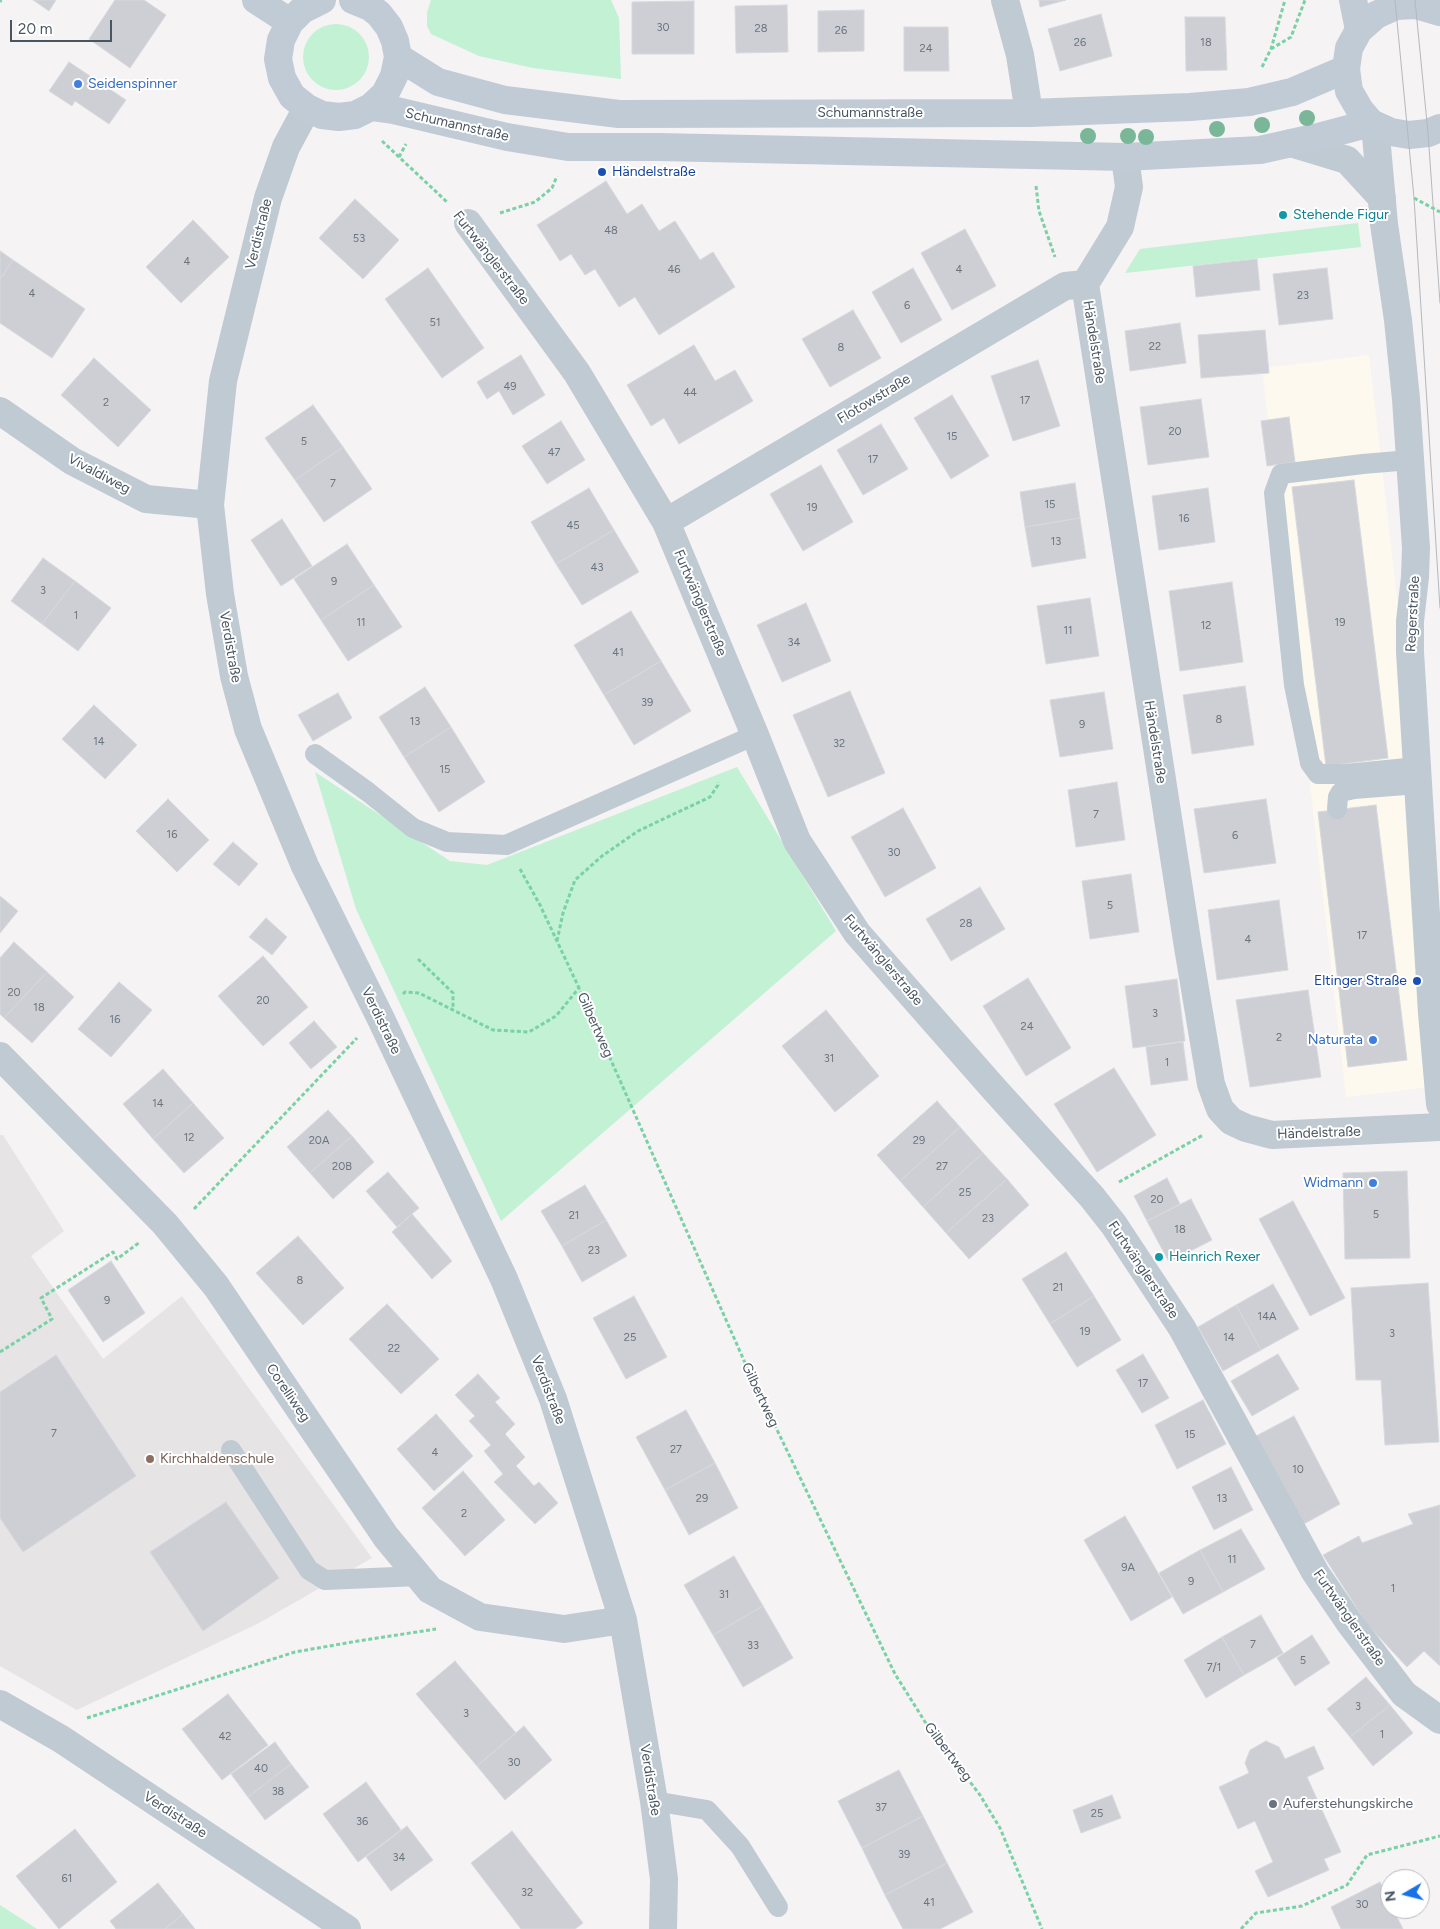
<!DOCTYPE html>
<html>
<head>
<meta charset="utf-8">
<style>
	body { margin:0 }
	#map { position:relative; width:1440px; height:1929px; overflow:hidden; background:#f5f3f3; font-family:Figtree,sans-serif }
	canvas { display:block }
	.north { position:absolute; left:1380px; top:1869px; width:50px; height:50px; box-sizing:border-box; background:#fff; border:1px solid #b6bbc0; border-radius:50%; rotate:262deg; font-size:14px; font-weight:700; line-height:20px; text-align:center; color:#495661 }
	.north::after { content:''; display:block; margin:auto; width:18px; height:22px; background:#1772ea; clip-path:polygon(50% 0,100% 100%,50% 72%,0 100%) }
	.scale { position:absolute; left:10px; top:20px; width:102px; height:22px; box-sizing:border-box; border:2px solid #495661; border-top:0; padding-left:6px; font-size:15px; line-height:18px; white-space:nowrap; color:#495661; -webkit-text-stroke:4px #fff; paint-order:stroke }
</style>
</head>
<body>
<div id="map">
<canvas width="1440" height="1929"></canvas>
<div class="north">N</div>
<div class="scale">20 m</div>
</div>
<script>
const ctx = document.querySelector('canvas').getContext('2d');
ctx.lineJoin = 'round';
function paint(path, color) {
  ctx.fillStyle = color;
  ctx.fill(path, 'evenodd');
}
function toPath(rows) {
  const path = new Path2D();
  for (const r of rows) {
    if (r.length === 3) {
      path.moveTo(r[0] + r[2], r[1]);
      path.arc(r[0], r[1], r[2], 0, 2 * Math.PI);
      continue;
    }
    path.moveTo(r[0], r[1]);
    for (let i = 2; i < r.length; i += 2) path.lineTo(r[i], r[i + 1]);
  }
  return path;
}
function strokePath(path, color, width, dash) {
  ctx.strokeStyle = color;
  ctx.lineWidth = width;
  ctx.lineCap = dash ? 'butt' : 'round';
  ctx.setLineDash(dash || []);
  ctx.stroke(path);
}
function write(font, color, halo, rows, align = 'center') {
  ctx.font = font + ' Figtree,sans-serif';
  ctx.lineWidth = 4;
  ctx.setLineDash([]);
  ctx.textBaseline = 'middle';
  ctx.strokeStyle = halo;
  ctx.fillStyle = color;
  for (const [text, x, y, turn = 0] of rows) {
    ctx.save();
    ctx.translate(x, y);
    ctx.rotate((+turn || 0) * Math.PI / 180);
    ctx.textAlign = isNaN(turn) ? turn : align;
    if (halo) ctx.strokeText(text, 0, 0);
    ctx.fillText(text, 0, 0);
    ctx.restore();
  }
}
paint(toPath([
	[1369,355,1440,969,1440,1086,1346,1097,1262,368]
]), '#fdf9ee');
paint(toPath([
	[0,1135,3,1135,64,1231,31,1256,103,1359,182,1296,372,1558,259,1623,77,1710,0,1666]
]), '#e6e4e5');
paint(toPath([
	[431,0,611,0,619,18,621,79,533,68,479,56,431,34,427,26,427,13],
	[336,57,33],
	[1358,223,1361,247,1125,273,1140,249],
	[737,767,836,931,501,1221,356,909,315,772,450,861,487,865],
	[0,1905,37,1929,0,1929]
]), '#c2f1d4');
const building = toPath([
	[33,0,56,0,49,11,33,0],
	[115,0,144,0,166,15,130,68,89,39,115,0],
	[1039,0,1066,0,1040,7,1039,0],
	[694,1,694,54,632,54,632,2,694,1],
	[787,5,788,52,736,53,735,6,787,5],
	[864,10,864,51,818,52,818,11,864,10],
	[1101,14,1112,56,1060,71,1048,29,1101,14],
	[1185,17,1225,17,1227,70,1186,71,1185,17],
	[904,27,948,27,949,71,904,71,904,27],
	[69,62,126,100,109,124,75,101,72,106,49,91,69,62],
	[606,181,627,214,642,204,659,231,675,221,700,260,713,252,735,287,659,335,635,297,619,307,595,269,585,275,571,254,560,261,537,225,606,181],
	[355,199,399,240,363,279,319,238,355,199],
	[193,220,229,257,181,303,146,267,193,220],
	[965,229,996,286,952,310,921,253,965,229],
	[0,251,13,260,0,279,0,251],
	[1257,259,1260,290,1196,297,1193,266,1257,259],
	[13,260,85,309,52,358,0,323,0,279,13,260],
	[428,268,484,348,442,378,385,299,428,268],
	[913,268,942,320,901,343,872,292,913,268],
	[1327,268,1333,319,1279,325,1273,274,1327,268],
	[853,310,881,358,830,387,802,339,853,310],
	[1180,323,1186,363,1130,371,1125,331,1180,323],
	[1265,330,1269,373,1201,378,1198,335,1265,330],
	[694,345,715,381,735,370,753,401,679,444,664,418,651,426,627,385,694,345],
	[521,355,545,395,513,415,499,391,487,399,477,382,521,355],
	[94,358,151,410,118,447,61,395,94,358],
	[1038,360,1060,426,1013,441,991,376,1038,360],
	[952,395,989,456,951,479,914,418,952,395],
	[1201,399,1209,457,1148,465,1140,407,1201,399],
	[313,405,343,447,295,480,265,438,313,405],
	[1289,417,1295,462,1267,466,1261,421,1289,417],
	[561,421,585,460,547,484,522,446,561,421],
	[881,424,908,469,863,495,837,450,881,424],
	[343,447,372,489,324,522,295,480,343,447],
	[821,465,853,522,803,551,770,494,821,465],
	[1354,480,1388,758,1326,766,1292,487,1354,480],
	[1075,483,1080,518,1025,527,1020,492,1075,483],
	[589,488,614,530,556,564,531,522,589,488],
	[1208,488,1215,542,1159,550,1152,496,1208,488],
	[1080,518,1086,558,1032,567,1025,527,1080,518],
	[282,519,312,566,281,586,251,540,282,519],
	[614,530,639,572,582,605,556,564,614,530],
	[347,544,374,585,321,620,294,579,347,544],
	[43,558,75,581,42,624,11,601,43,558],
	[75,581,111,608,78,651,42,624,75,581],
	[1232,582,1243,662,1180,671,1169,591,1232,582],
	[374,585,402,627,348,661,321,620,374,585],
	[1090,598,1099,656,1046,664,1037,606,1090,598],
	[806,603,831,661,782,682,757,625,806,603],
	[631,611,661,661,604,695,574,645,631,611],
	[661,661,691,711,634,745,604,695,661,661],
	[1245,686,1254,745,1192,754,1183,695,1245,686],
	[425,687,451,727,404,757,379,717,425,687],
	[850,691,885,773,828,797,793,715,850,691],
	[1104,692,1113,749,1060,757,1050,700,1104,692],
	[338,693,352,718,313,741,298,715,338,693],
	[94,705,137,745,105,779,62,739,94,705],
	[451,727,485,782,439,812,404,757,451,727],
	[1117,782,1125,840,1076,847,1068,790,1117,782],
	[168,799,209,840,177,872,136,831,168,799],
	[1266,799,1276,863,1204,873,1194,809,1266,799],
	[1376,805,1407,1060,1348,1067,1318,812,1376,805],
	[903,808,936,868,885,897,851,837,903,808],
	[233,842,258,864,239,886,213,864,233,842],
	[1131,874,1139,932,1090,939,1082,881,1131,874],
	[980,887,1005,929,951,961,926,919,980,887],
	[0,896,18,911,0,933,0,896],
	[1279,900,1288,970,1217,980,1208,910,1279,900],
	[266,918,287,937,272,955,249,937,266,918],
	[14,942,47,972,4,1018,0,1014,0,958,14,942],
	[263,956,308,1007,263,1046,218,996,263,956],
	[47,972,74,997,32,1043,4,1018,47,972],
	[1028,978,1071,1048,1026,1076,983,1006,1028,978],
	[1177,979,1185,1041,1133,1048,1125,986,1177,979],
	[119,982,152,1010,111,1057,78,1029,119,982],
	[1308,990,1321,1077,1250,1087,1236,1000,1308,990],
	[826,1010,879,1076,835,1112,782,1046,826,1010],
	[314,1021,337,1047,311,1069,289,1043,314,1021],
	[1183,1042,1188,1080,1151,1085,1146,1047,1183,1042],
	[1114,1068,1156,1135,1097,1172,1054,1104,1114,1068],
	[163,1069,193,1103,153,1139,123,1104,163,1069],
	[937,1101,960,1127,900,1181,877,1155,937,1101],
	[193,1103,224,1138,184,1173,153,1139,193,1103],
	[328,1110,352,1136,310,1173,287,1147,328,1110],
	[960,1127,983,1153,923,1207,900,1181,960,1127],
	[352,1136,374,1162,333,1199,310,1173,352,1136],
	[983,1153,1007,1179,946,1233,923,1207,983,1153],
	[1407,1171,1410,1258,1345,1259,1343,1173,1407,1171],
	[388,1172,419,1208,397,1227,366,1191,388,1172],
	[1167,1178,1180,1204,1147,1221,1134,1196,1167,1178],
	[1007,1179,1029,1205,969,1259,946,1233,1007,1179],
	[585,1185,606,1220,562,1246,541,1211,585,1185],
	[1191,1199,1212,1240,1169,1262,1147,1221,1191,1199],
	[1293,1201,1345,1298,1310,1316,1259,1219,1293,1201],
	[412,1214,452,1261,432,1279,392,1232,412,1214],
	[606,1220,627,1256,582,1282,562,1246,606,1220],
	[298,1236,344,1288,303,1325,256,1273,298,1236],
	[1066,1252,1094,1296,1050,1324,1022,1279,1066,1252],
	[111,1261,145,1313,103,1342,68,1290,111,1261],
	[1428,1283,1439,1442,1385,1445,1381,1380,1356,1380,1351,1288,1428,1283],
	[1273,1284,1299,1329,1261,1350,1236,1305,1273,1284],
	[634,1296,667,1357,626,1379,593,1318,634,1296],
	[1094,1296,1121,1340,1077,1367,1050,1324,1094,1296],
	[387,1304,439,1359,401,1394,349,1339,387,1304],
	[1236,1305,1261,1350,1223,1371,1198,1327,1236,1305],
	[1143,1354,1169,1398,1142,1413,1116,1370,1143,1354],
	[1278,1354,1299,1389,1252,1416,1231,1381,1278,1354],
	[56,1355,136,1476,23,1552,0,1518,0,1392,56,1355],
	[478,1374,500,1398,495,1402,515,1424,505,1434,525,1457,516,1466,534,1486,539,1482,558,1503,535,1524,494,1482,503,1474,484,1451,491,1445,469,1421,475,1416,455,1395,478,1374],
	[1203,1400,1226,1444,1177,1469,1155,1425,1203,1400],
	[686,1410,715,1463,665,1490,636,1437,686,1410],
	[436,1414,473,1456,434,1491,397,1449,436,1414],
	[1294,1416,1340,1504,1302,1525,1256,1436,1294,1416],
	[715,1463,738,1508,689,1535,665,1490,715,1463],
	[1231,1467,1253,1510,1214,1530,1192,1487,1231,1467],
	[463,1471,505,1520,465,1556,422,1508,463,1471],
	[226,1502,279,1578,203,1631,150,1552,226,1502],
	[1440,1505,1440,1666,1424,1651,1407,1667,1367,1624,1323,1555,1359,1536,1362,1543,1413,1524,1408,1514,1440,1505],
	[1125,1516,1172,1597,1131,1621,1084,1540,1125,1516],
	[1241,1529,1265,1569,1223,1592,1200,1550,1241,1529],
	[1200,1550,1223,1592,1183,1614,1159,1573,1200,1550],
	[734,1556,763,1606,713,1635,684,1585,734,1556],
	[763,1606,793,1658,743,1687,713,1635,763,1606],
	[1261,1615,1283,1653,1244,1675,1222,1637,1261,1615],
	[1312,1635,1330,1663,1295,1686,1277,1658,1312,1635],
	[1222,1637,1244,1675,1206,1698,1184,1660,1222,1637],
	[455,1661,516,1733,477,1766,416,1694,455,1661],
	[1366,1677,1390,1705,1350,1737,1327,1709,1366,1677],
	[228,1694,268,1745,222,1780,182,1729,228,1694],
	[1390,1705,1413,1733,1373,1766,1350,1737,1390,1705],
	[524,1726,552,1760,505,1800,477,1766,524,1726],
	[1266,1741,1279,1747,1285,1759,1314,1746,1324,1769,1307,1777,1341,1852,1324,1859,1329,1870,1268,1897,1255,1871,1273,1862,1255,1821,1238,1829,1219,1787,1249,1773,1245,1763,1250,1750,1266,1741],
	[275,1742,291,1764,248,1797,231,1774,275,1742],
	[291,1764,309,1787,265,1820,248,1797,291,1764],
	[899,1770,923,1816,862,1848,838,1801,899,1770],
	[366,1782,401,1830,358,1862,323,1814,366,1782],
	[1112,1795,1121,1818,1081,1833,1073,1810,1112,1795],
	[923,1816,947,1863,885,1895,862,1848,923,1816],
	[407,1826,433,1860,391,1891,366,1857,407,1826],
	[75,1829,117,1882,59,1929,16,1876,75,1829],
	[512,1831,583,1923,575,1929,521,1929,471,1863,512,1831],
	[947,1863,973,1912,940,1929,903,1929,885,1895,947,1863],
	[1380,1882,1390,1903,1390,1909,1393,1909,1403,1929,1341,1929,1331,1907,1380,1882],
	[158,1883,183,1914,165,1929,116,1929,110,1921,158,1883],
	[183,1914,195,1929,165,1929,183,1914]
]);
paint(building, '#cdcfd5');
strokePath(building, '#d6d9de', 1);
strokePath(toPath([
	[0,2,1,0],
	[1271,49,1291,37,1305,0],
	[1262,67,1271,49,1285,0],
	[382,141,447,202],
	[399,157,406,144],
	[1036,186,1039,211,1055,257],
	[1414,198,1440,212],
	[500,213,535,202,552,188,557,176],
	[520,869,540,905,579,988,750,1374,895,1674,927,1725,980,1795,1000,1828,1042,1929],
	[557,941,563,913,575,880,602,856,638,831,710,797,718,785,718,782],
	[418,959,453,993,453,1010],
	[403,994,405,992,419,993,493,1030,529,1032,556,1016,579,988],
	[1119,1182,1203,1135],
	[194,1209,357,1038],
	[0,1352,52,1319,41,1298,113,1252,117,1259,140,1242],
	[87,1718,295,1652,358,1641,436,1629],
	[1241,1929,1256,1913,1302,1906,1347,1885,1367,1855,1440,1836]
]), '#79d1a6', 3, [4, 2.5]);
strokePath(toPath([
	[1410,460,1363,464,1281,474,1274,493,1294,685,1310,763,1318,774,1346,774,1417,767],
	[315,754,368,792,413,828,447,842,506,845,755,735],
	[1337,809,1338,797,1341,792,1354,789,1418,784],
	[231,1450,309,1570,325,1580,419,1576],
	[654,1801,707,1810,740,1846,778,1907]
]), '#c0cad2', 20);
strokePath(toPath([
	[1005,0,1020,55,1029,113],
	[307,108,286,147,268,198,223,381,210,505,220,594,234,676,248,729,305,866,381,1019,504,1279,553,1399,623,1620,654,1801,664,1879,663,1929],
	[1375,125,1384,224,1398,320,1406,399,1416,548,1415,577,1410,621,1410,652,1432,1013,1440,1104],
	[1291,143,1347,160,1382,198],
	[1125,157,1129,187,1120,227,1085,284,1188,947,1211,1084,1220,1109,1231,1121,1246,1128,1272,1135,1440,1127],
	[468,223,577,373,666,522,755,735,797,841,857,933,995,1090,1092,1197,1114,1225,1182,1328,1315,1572,1349,1622,1404,1694,1440,1720],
	[0,411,72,461,146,499,210,505],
	[666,522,1065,286,1085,284],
	[0,1056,165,1224,216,1286,386,1537,430,1590,480,1617,564,1629,623,1620],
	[0,1704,61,1739,347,1929]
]), '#c0cad2', 28);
strokePath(toPath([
	[256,0,290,22],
	[322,0,302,10,290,22,281,40,278,59,282,78,292,96,307,108,322,115,339,117,355,115,371,107,385,94,394,76,398,57,395,41,389,27,379,14,370,7,353,0],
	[1353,0,1359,30],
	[1440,12,1416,5,1396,6,1376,15,1359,30,1349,48,1346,69,1349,91,1360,110,1371,123,1391,132,1409,135,1428,133,1440,128],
	[398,57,438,82,505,100,619,114,1029,113,1190,107,1249,102,1292,92,1346,69],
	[371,107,393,110,507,137,568,147,658,147,1125,157,1260,150,1318,137,1371,123]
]), '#c0cbd6', 28);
strokePath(toPath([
	[1395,0,1414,198,1440,608],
	[1415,0,1428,133,1440,303]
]), '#b5b8bd', 1);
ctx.fillStyle = '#7ab799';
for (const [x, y] of [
	[1307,118],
	[1262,125],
	[1217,129],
	[1088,136],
	[1128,136],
	[1146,137]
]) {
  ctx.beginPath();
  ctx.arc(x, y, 8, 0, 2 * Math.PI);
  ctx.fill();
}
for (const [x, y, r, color] of [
	[78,84,5,"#3f7fe0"],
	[602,172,5,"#1a4fb4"],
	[1283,215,5,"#0f9aa8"],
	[1417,981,5,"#1a4fb4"],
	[1373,1040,5,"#3f7fe0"],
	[1373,1183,5,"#3f7fe0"],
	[1159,1257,5,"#0f9aa8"],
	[150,1459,5,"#8d6e63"],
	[1273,1804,5,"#6b7280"]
]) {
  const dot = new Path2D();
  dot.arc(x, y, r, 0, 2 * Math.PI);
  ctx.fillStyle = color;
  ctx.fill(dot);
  strokePath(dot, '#fff', 2);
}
write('11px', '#6a747e', null, [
	["30",663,28],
	["28",761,29],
	["26",841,31],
	["26",1080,43],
	["18",1206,43],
	["24",926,49],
	["48",611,231],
	["53",359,239],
	["4",187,262],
	["46",674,270],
	["4",959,270],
	["4",32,294],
	["23",1303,296],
	["6",907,306],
	["51",435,323],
	["22",1155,347],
	["8",841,348],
	["49",510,387],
	["44",690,393],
	["17",1025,401],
	["2",106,403],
	["20",1175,432],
	["15",952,437],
	["5",304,442],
	["47",554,453],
	["17",873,460],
	["7",333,484],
	["15",1050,505],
	["19",812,508],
	["16",1184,519],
	["45",573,526],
	["13",1056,542],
	["43",597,568],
	["9",334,582],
	["3",43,591],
	["1",76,616],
	["11",361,623],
	["19",1340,623],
	["12",1206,626],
	["11",1068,631],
	["34",794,643],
	["41",618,653],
	["39",647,703],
	["8",1219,720],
	["13",415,722],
	["9",1082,725],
	["14",99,742],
	["32",839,744],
	["15",445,770],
	["7",1096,815],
	["16",172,835],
	["6",1235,836],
	["30",894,853],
	["5",1110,906],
	["28",966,924],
	["17",1362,936],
	["4",1248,940],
	["20",14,993],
	["20",263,1001],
	["18",39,1008],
	["3",1155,1014],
	["16",115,1020],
	["24",1027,1027],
	["2",1279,1038],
	["31",829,1059],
	["1",1167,1063],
	["14",158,1104],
	["12",189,1138],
	["20A",319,1141],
	["29",919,1141],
	["20B",342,1167],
	["27",942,1167],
	["25",965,1193],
	["20",1157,1200],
	["5",1376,1215],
	["21",574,1216],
	["23",988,1219],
	["18",1180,1230],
	["23",594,1251],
	["8",300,1281],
	["21",1058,1288],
	["9",107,1301],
	["14A",1267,1317],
	["19",1085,1332],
	["3",1392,1334],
	["25",630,1338],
	["14",1229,1338],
	["22",394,1349],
	["17",1143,1384],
	["7",54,1434],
	["15",1190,1435],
	["27",676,1450],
	["4",435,1453],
	["10",1298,1470],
	["29",702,1499],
	["13",1222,1499],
	["2",464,1514],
	["11",1232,1560],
	["9A",1128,1568],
	["9",1191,1582],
	["1",1393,1589],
	["31",724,1595],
	["7",1253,1645],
	["33",753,1646],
	["5",1303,1661],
	["7/1",1214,1668],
	["3",1358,1707],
	["3",466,1714],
	["1",1382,1735],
	["42",225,1737],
	["30",514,1763],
	["40",261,1769],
	["38",278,1792],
	["37",881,1808],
	["25",1097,1814],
	["36",362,1822],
	["39",904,1855],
	["34",399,1858],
	["61",67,1879],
	["32",527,1893],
	["41",929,1903],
	["30",1362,1905]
]);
write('14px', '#366cbe', '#fff', [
	["Seidenspinner",88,84,"left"],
	["Naturata",1363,1040],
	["Widmann",1363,1183]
], 'right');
write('14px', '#495661', '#fff', [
	["Schumannstraße",870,113],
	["Schumannstraße",457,125,13],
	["Verdistraße",259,234,-76],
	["Furtwänglerstraße",491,258,52],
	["Händelstraße",1094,342,81],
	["Flotowstraße",874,399,-31],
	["Vivaldiweg",99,474,28],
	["Furtwänglerstraße",700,603,67],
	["Regerstraße",1413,614,-87],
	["Verdistraße",230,647,80],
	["Händelstraße",1155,742,81],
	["Furtwänglerstraße",883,960,50],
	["Verdistraße",381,1021,64],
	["Gilbertweg",595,1025,66],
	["Händelstraße",1319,1133,-2],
	["Furtwänglerstraße",1143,1270,56],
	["Verdistraße",548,1390,69],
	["Corelliweg",288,1393,56],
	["Gilbertweg",760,1395,65],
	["Furtwänglerstraße",1349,1618,55],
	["Gilbertweg",948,1752,53],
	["Verdistraße",650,1780,81],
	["Verdistraße",175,1815,33]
]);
write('14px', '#164399', '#fff', [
	["Händelstraße",612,172],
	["Eltinger Straße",1407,981,"right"]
], 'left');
write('14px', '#0d838f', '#fff', [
	["Stehende Figur",1293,215],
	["Heinrich Rexer",1169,1257]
], 'left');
write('14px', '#785e54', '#fff', [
	["Kirchhaldenschule",160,1459]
], 'left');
write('14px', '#5b616d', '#fff', [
	["Auferstehungskirche",1283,1804]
], 'left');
</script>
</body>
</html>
